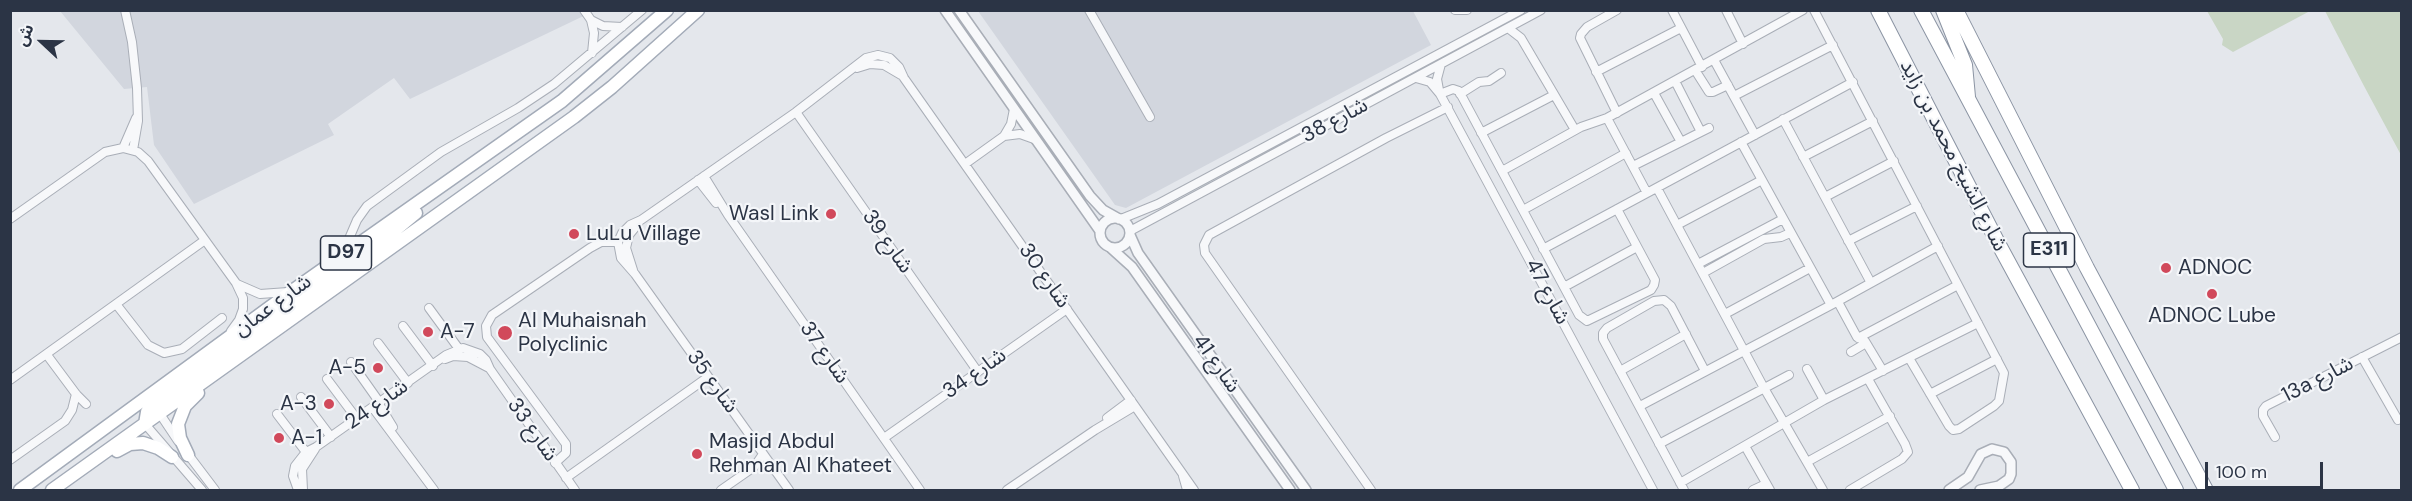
<!DOCTYPE html>
<html>
<head>
<meta charset="utf-8">
<style>
	body { margin:0 }
	#map { position:relative; width:2412px; height:501px; overflow:hidden; background:#e4e7ec; font-family:"DM Sans","Noto Sans Arabic",sans-serif }
	canvas { display:block }
	.frame { position:absolute; inset:0; border:12px solid #2b3445; pointer-events:none }
	.north { position:absolute; left:12px; top:12px; width:60px; height:60px; -webkit-text-stroke:4px #f4f6f9; paint-order:stroke; rotate:292deg; font-size:16px; font-weight:700; line-height:24px; text-align:center; color:#2b3445 }
	.north::after { content:''; display:block; margin:auto; width:21px; height:27px; background:#2b3445; clip-path:polygon(50% 0,100% 100%,50% 72%,0 100%) }
	.scale { position:absolute; left:2205px; top:462px; width:118px; height:27px; box-sizing:border-box; border:3px solid #2b3445; border-top:0; padding-left:8px; font-size:18px; line-height:21px; white-space:nowrap; color:#2b3445; -webkit-text-stroke:4px #f4f6f9; paint-order:stroke }
</style>
</head>
<body>
<div id="map">
<canvas width="2412" height="501"></canvas>
<div class="frame"></div>
<div class="north">ش</div>
<div class="scale">100 m</div>
</div>
<script>
const ctx = document.querySelector('canvas').getContext('2d');
ctx.lineJoin = 'round';
function paint(path, color) {
  ctx.fillStyle = color;
  ctx.fill(path, 'evenodd');
}
function toPath(rows) {
  const path = new Path2D();
  for (const r of rows) {
    if (r.length === 3) {
      path.moveTo(r[0] + r[2], r[1]);
      path.arc(r[0], r[1], r[2], 0, 2 * Math.PI);
      continue;
    }
    path.moveTo(r[0], r[1]);
    for (let i = 2; i < r.length; i += 2) path.lineTo(r[i], r[i + 1]);
  }
  return path;
}
function strokePath(path, color, width, dash) {
  ctx.strokeStyle = color;
  ctx.lineWidth = width;
  ctx.lineCap = dash ? 'butt' : 'round';
  ctx.setLineDash(dash || []);
  ctx.stroke(path);
}
function write(font, color, halo, rows, align = 'center') {
  ctx.font = font + ' "DM Sans","Noto Sans Arabic",sans-serif';
  ctx.lineWidth = 4.5;
  ctx.setLineDash([]);
  ctx.textBaseline = 'middle';
  ctx.strokeStyle = halo;
  ctx.fillStyle = color;
  for (const [text, x, y, turn = 0] of rows) {
    ctx.save();
    ctx.translate(x, y);
    ctx.rotate((+turn || 0) * Math.PI / 180);
    ctx.textAlign = isNaN(turn) ? turn : align;
    if (halo) ctx.strokeText(text, 0, 0);
    ctx.fillText(text, 0, 0);
    ctx.restore();
  }
}
paint(toPath([
	[60,11,594,11,410,99,394,78,328,124,334,135,194,204,154,145,147,87,124,89],
	[978,11,1413,11,1431,45,1126,208,1115,205]
]), '#d2d6de');
paint(toPath([
	[2207,11,2310,11,2233,52,2222,45,2223,39],
	[2325,11,2401,11,2401,155,2364,86]
]), '#c9d6c5');
const minor = toPath([
	[125,10,132,42,137,88,138,121,133,150],
	[584,10,591,20,594,33,592,53],
	[1089,10,1150,117],
	[1455,10,1467,10],
	[1617,10,1587,27,1581,34,1580,38,1617,113],
	[1672,10,1702,67],
	[1726,10,1743,44],
	[1814,10,2004,373,1999,401,1994,406,1959,429,1953,430,1949,426,1909,358],
	[591,20,603,26,622,27],
	[1508,28,1521,38,1575,130],
	[1714,60,1755,135],
	[857,68,870,64,884,65,901,75],
	[1695,70,1709,92,1713,92,1728,85],
	[1596,72,1681,28],
	[1416,78,1430,82,1440,94,1653,490],
	[1675,81,1701,132],
	[1439,90,1437,79,1441,64],
	[1654,93,1681,142],
	[1440,94,1453,89,1459,91,1579,315,1587,321,1651,290,1654,285,1655,280,1617,209],
	[1460,94,1479,82,1489,81,1501,73],
	[1734,96,1833,45],
	[796,112,978,372],
	[1607,118,1647,193],
	[1783,119,1871,283],
	[1481,133,1554,95],
	[1004,136,1011,124,1014,109],
	[1741,142,1831,305],
	[123,148,136,118],
	[1803,157,1873,121],
	[965,164,1004,136,1020,134,1034,139],
	[1633,166,1709,128],
	[1502,171,1581,127,1607,118,1803,10],
	[704,176,728,215,920,490],
	[698,180,716,203],
	[1657,188,1764,388,1823,490],
	[1825,197,1894,161],
	[1523,210,1626,153],
	[10,219,105,152,123,148,138,152,148,161,236,283,243,298,243,309,239,320,231,331],
	[1121,219,1158,204,1521,10],
	[1677,225,1762,180],
	[1130,231,1541,10],
	[1848,241,1917,206],
	[1543,249,1853,82],
	[342,255,357,220,367,206,441,152,518,108,554,84,642,10],
	[1698,264,1783,219],
	[633,270,626,248,629,235,638,224],
	[1703,273,1764,239,1781,237,1790,233],
	[237,284,260,294,288,292],
	[1564,287,1637,247],
	[1838,302,1857,337,1865,341,1883,371],
	[116,304,148,345,164,353,182,349,222,318],
	[429,308,459,349],
	[1725,314,1810,268],
	[403,326,433,366],
	[1858,338,1958,285],
	[378,343,408,383],
	[1851,352,1866,343],
	[47,355,76,394,86,404],
	[2362,357,2398,420],
	[445,359,453,356,468,357,489,368],
	[351,362,380,403],
	[1807,369,1824,400],
	[1620,371,1686,334],
	[327,379,357,419],
	[10,380,205,240],
	[1930,394,1997,359],
	[301,397,331,437],
	[379,404,393,427],
	[1640,406,1831,305,1938,246],
	[373,408,434,490],
	[158,411,178,441],
	[277,414,306,452],
	[1107,418,1131,400],
	[145,424,202,490],
	[2275,437,2263,416,2263,410,2266,406,2402,337],
	[884,438,1067,309],
	[1659,444,1789,375],
	[1745,446,1770,490],
	[187,453,215,490],
	[10,460,65,421,72,410,76,394],
	[1807,462,1890,416],
	[555,463,566,453,566,444,487,337,486,326,492,315,590,248,601,242,618,242],
	[1183,476,1187,490],
	[566,478,708,377],
	[1680,483,1824,400,1978,323],
	[298,490,293,476,295,466,306,452,316,447,446,355,463,348,480,354,486,360,490,369,575,490],
	[303,490,302,469,315,449],
	[721,490,754,467,763,454],
	[789,490,635,274,621,258,618,242,622,233,630,225,641,220,796,112,866,58,878,55,890,58,899,67,904,78,1194,490],
	[1007,490,1095,430,1135,406],
	[1371,490,1205,253,1204,245,1209,235,1386,138,1448,107],
	[1684,490,1603,339,1603,333,1607,328,1654,301,1664,300,1671,306,1705,371],
	[1753,490,1766,484],
	[1850,490,1902,459,1908,452,1905,444,1868,379]
]);
const tertiary = toPath([
	[945,10,1100,231],
	[959,10,1090,196,1103,210,1119,219],
	[1115,233,15],
	[1130,235,1138,253,1306,490],
	[1111,248,1132,267,1290,490],
	[1949,490,1968,477,1981,454,1992,449,2004,452,2011,462,2011,474,2009,479,1999,486,1980,490]
]);
const primary = toPath([
	[145,424,147,412,153,405,387,237,416,213],
	[117,451,130,444,143,443,158,448,172,457],
	[188,455,180,438,178,424,185,406,198,393],
	[20,490,292,291,562,101,667,10],
	[52,490,574,117,612,87,698,10]
]);
const motorway = toPath([
	[1878,10,1998,243,2132,490],
	[1921,10,2176,490],
	[1943,10,1965,65,1968,97],
	[1956,10,2087,268,2206,490]
]);
strokePath(minor, '#a9aeb7', 10);
strokePath(tertiary, '#a9aeb7', 12);
strokePath(primary, '#a3abb8', 15);
strokePath(motorway, '#8b94a3', 16);
strokePath(minor, '#f7f8fa', 8);
strokePath(tertiary, '#f7f8fa', 9);
strokePath(primary, '#fff', 12);
strokePath(motorway, '#fff', 14);
for (const [x, y, r, color] of [
	[831,214,6,"#d1495b"],
	[574,234,6,"#d1495b"],
	[2166,268,6,"#d1495b"],
	[2212,294,6,"#d1495b"],
	[428,332,6,"#d1495b"],
	[505,333,8,"#d1495b"],
	[378,368,6,"#d1495b"],
	[329,404,6,"#d1495b"],
	[279,438,6,"#d1495b"],
	[697,454,6,"#d1495b"]
]) {
  const dot = new Path2D();
  dot.arc(x, y, r, 0, 2 * Math.PI);
  ctx.fillStyle = color;
  ctx.fill(dot);
  strokePath(dot, '#f4f6f9', 2);
}
for (const [x, y, w] of [
	[2049,250,51],
	[346,253,51]
]) {
  const box = new Path2D();
  box.roundRect(x - w / 2, y - 17, w, 34, 4.5);
  ctx.fillStyle = '#f4f6f9';
  ctx.fill(box);
  strokePath(box, '#2b3445', 1.5);
}
write('bold 20px', '#2b3445', null, [
	["E311",2049,250],
	["D97",346,253]
]);
write('21px', '#2b3445', '#f4f6f9', [
	["شارع 38",1335,121,-28],
	["شارع الشيخ محمد بن زايد",1953,156,63],
	["شارع 39",887,242,55],
	["شارع 30",1044,276,55],
	["شارع 47",1547,292,62],
	["شارع عمان",273,306,-36],
	["شارع 37",824,353,55],
	["شارع 41",1216,364,55],
	["شارع 34",975,374,-35],
	["13a شارع",2318,380,-27],
	["شارع 35",712,382,54],
	["شارع 24",377,405,-35],
	["شارع 33",532,430,55]
]);
write('21px', '#2b3445', '#f4f6f9', [
	["Wasl Link",819,214,"right"],
	["LuLu Village",586,234],
	["ADNOC",2178,268],
	["ADNOC Lube",2212,316,"center"],
	["Al Muhaisnah",518,321],
	["Polyclinic",518,345],
	["A-7",440,332],
	["A-5",366,368,"right"],
	["A-3",317,404,"right"],
	["A-1",291,438],
	["Masjid Abdul",709,442],
	["Rehman Al Khateet",709,466]
], 'left');
</script>
</body>
</html>
